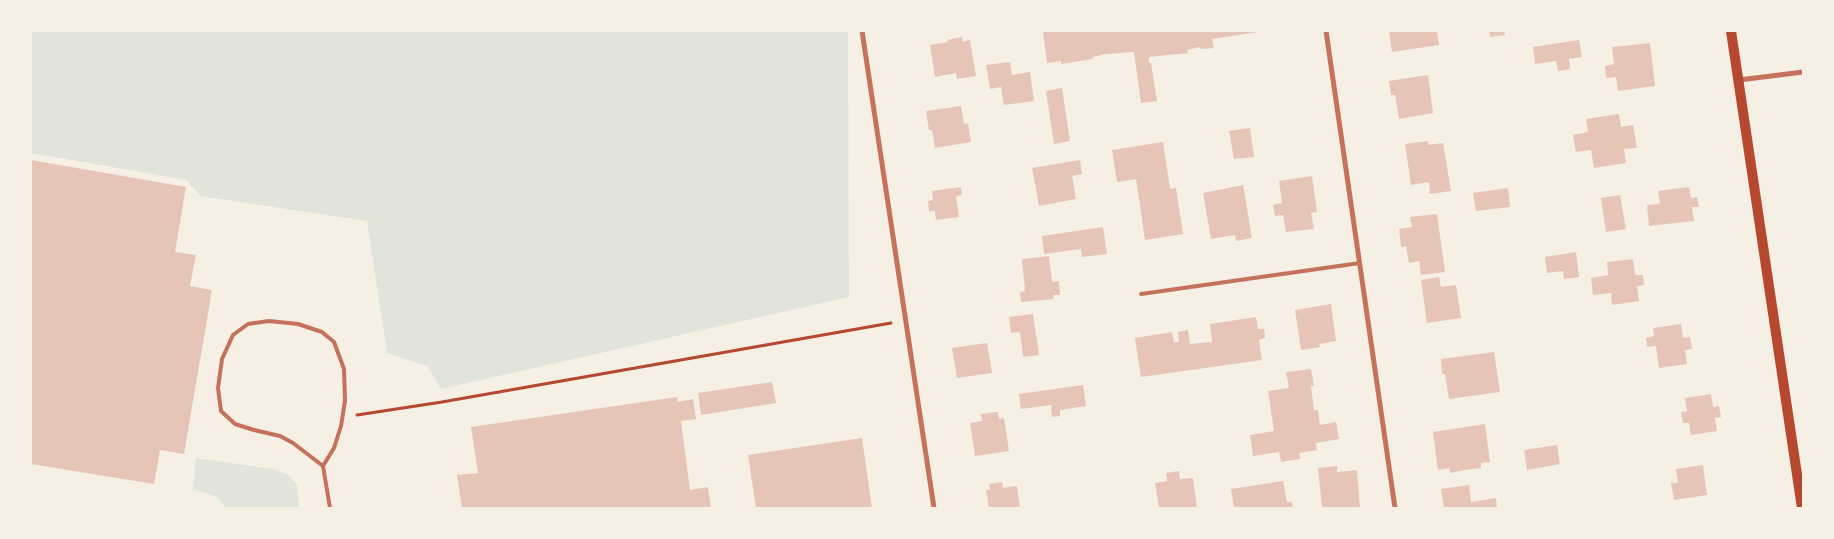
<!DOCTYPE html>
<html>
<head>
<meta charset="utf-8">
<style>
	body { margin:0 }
	#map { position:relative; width:1834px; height:539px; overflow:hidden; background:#f6efe4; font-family:Rubik,sans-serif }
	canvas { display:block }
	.frame { position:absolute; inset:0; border:32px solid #f6efe4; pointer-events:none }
</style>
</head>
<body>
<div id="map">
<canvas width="1834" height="539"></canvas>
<div class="frame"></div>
</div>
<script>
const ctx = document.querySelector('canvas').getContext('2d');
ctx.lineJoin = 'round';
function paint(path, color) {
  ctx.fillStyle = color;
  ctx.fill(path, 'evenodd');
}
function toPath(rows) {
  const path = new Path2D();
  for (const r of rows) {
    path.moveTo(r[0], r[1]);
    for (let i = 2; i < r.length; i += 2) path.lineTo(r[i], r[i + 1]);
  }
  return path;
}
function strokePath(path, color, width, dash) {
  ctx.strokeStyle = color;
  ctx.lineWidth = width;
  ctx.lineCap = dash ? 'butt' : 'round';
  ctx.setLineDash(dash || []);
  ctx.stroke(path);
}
paint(toPath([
	[31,31,848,31,849,297,441,389,427,366,387,353,367,221,200,196,187,180,31,153],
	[196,458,273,469,288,475,297,485,299,508,226,508,217,497,193,489]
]), '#e2e4dc');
paint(toPath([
	[1043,31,1258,31,1258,32,1212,39,1214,48,1201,49,1200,47,1187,50,1188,53,1149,57,1149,63,1151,63,1157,101,1141,103,1134,52,1105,54,1093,57,1093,59,1061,64,1061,61,1047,63],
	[1389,31,1437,31,1439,45,1392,52],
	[1489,31,1504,31,1505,35,1490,37],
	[962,37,963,42,970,40,976,76,957,79,956,73,935,77,930,45,948,42,947,40],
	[1579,40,1582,57,1569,59,1570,69,1558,71,1556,61,1535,64,1533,47],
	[1650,43,1655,86,1618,91,1616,77,1606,78,1605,66,1614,64,1612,47],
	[1010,62,1012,75,1030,72,1034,101,1004,105,1001,87,990,89,986,65],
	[1428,75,1433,113,1399,119,1395,95,1391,95,1389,81],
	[1062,88,1070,141,1054,144,1046,91],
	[961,106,964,124,968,123,971,142,935,148,932,130,929,130,926,111],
	[1619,114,1621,127,1633,125,1637,148,1624,149,1626,163,1594,168,1591,150,1576,152,1573,135,1588,132,1586,119],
	[1250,128,1254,157,1234,159,1229,131],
	[1428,141,1428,145,1443,143,1451,191,1430,194,1429,182,1411,185,1405,144],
	[1163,142,1170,189,1176,188,1183,234,1145,240,1136,179,1117,182,1112,150],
	[31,160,186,187,175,252,196,255,190,286,212,290,184,454,160,450,154,484,31,464],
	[1080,160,1082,174,1072,176,1076,199,1039,206,1032,168],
	[1312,176,1317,212,1311,213,1314,229,1286,232,1283,215,1275,216,1273,205,1282,203,1279,181],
	[1243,185,1252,238,1236,241,1235,235,1211,239,1203,193],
	[961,187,962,195,956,196,959,217,936,220,935,211,929,211,928,201,933,200,932,191],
	[1689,187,1691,198,1697,197,1699,207,1692,207,1694,221,1649,226,1647,205,1660,204,1658,191],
	[1508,188,1510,207,1476,211,1473,193],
	[1620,195,1626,229,1606,232,1601,198],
	[1437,214,1445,272,1421,275,1419,261,1409,263,1406,246,1401,247,1399,229,1412,227,1410,217],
	[1103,227,1107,254,1082,257,1081,249,1044,254,1042,236],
	[1576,252,1579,277,1564,279,1563,271,1547,273,1545,257],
	[1049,256,1052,282,1059,281,1060,295,1053,295,1054,299,1021,302,1020,292,1025,291,1022,259],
	[1633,259,1635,275,1643,275,1644,285,1637,286,1639,301,1612,305,1611,293,1593,295,1591,278,1608,275,1607,262],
	[1439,277,1441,287,1456,285,1461,318,1427,323,1421,280],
	[1331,304,1336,341,1319,344,1320,347,1301,350,1295,310],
	[1033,314,1039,355,1023,357,1020,332,1011,333,1009,317],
	[1256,317,1258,329,1264,329,1265,338,1259,340,1262,360,1141,377,1135,338,1172,332,1174,342,1179,342,1178,332,1188,330,1190,344,1212,342,1210,324],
	[1681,324,1683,338,1690,337,1692,349,1685,350,1687,364,1659,368,1656,346,1647,347,1646,338,1654,336,1653,328],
	[987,343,992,373,957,378,952,348],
	[1494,352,1500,392,1449,399,1445,374,1442,374,1441,359],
	[1311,369,1314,386,1311,386,1314,410,1318,410,1320,425,1336,422,1339,439,1316,443,1317,450,1299,453,1300,459,1281,462,1279,452,1253,456,1250,435,1274,431,1268,391,1289,388,1286,372],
	[772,382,776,403,701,415,698,393],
	[1083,385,1086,406,1060,410,1060,416,1052,417,1051,405,1021,409,1019,394],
	[1711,394,1713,407,1719,406,1721,417,1715,418,1717,431,1691,435,1689,423,1683,423,1681,412,1687,411,1685,398],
	[677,397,678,402,693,399,696,419,681,421,690,490,708,487,711,508,462,508,457,475,478,473,471,427],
	[998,412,999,419,1004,418,1009,451,975,456,970,423,982,421,981,414],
	[1485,424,1490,462,1481,463,1481,468,1465,470,1450,473,1449,468,1438,470,1433,432],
	[862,438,872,508,756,508,748,455],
	[1557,445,1560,464,1527,470,1524,450],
	[1703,465,1707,495,1674,500,1671,483,1678,483,1676,469],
	[1337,466,1337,472,1357,470,1360,508,1322,508,1318,468],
	[1179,471,1180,479,1193,478,1197,508,1159,508,1155,483,1167,481,1166,473],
	[1283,481,1287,502,1292,502,1293,508,1234,508,1231,489],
	[1002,482,1003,488,1017,486,1020,508,989,508,986,490,990,490,989,484],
	[1469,485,1471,502,1496,498,1497,508,1444,508,1441,489]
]), '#e6c5b7');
strokePath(toPath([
	[357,415,442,402,891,323]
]), '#b5482f', 3);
strokePath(toPath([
	[1141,294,1360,263],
	[323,466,293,443,280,436,254,430,235,424,221,411,218,388,222,359,233,335,248,324,269,321,298,324,322,332,334,342,344,369,345,401,341,426,334,448,323,466,330,508]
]), '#c5725c', 4);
strokePath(toPath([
	[862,31,934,508],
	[1326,31,1395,508],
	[1739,80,1803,72]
]), '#c5725c', 5);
strokePath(toPath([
	[1731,31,1802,508]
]), '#b5482f', 10);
</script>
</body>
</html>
